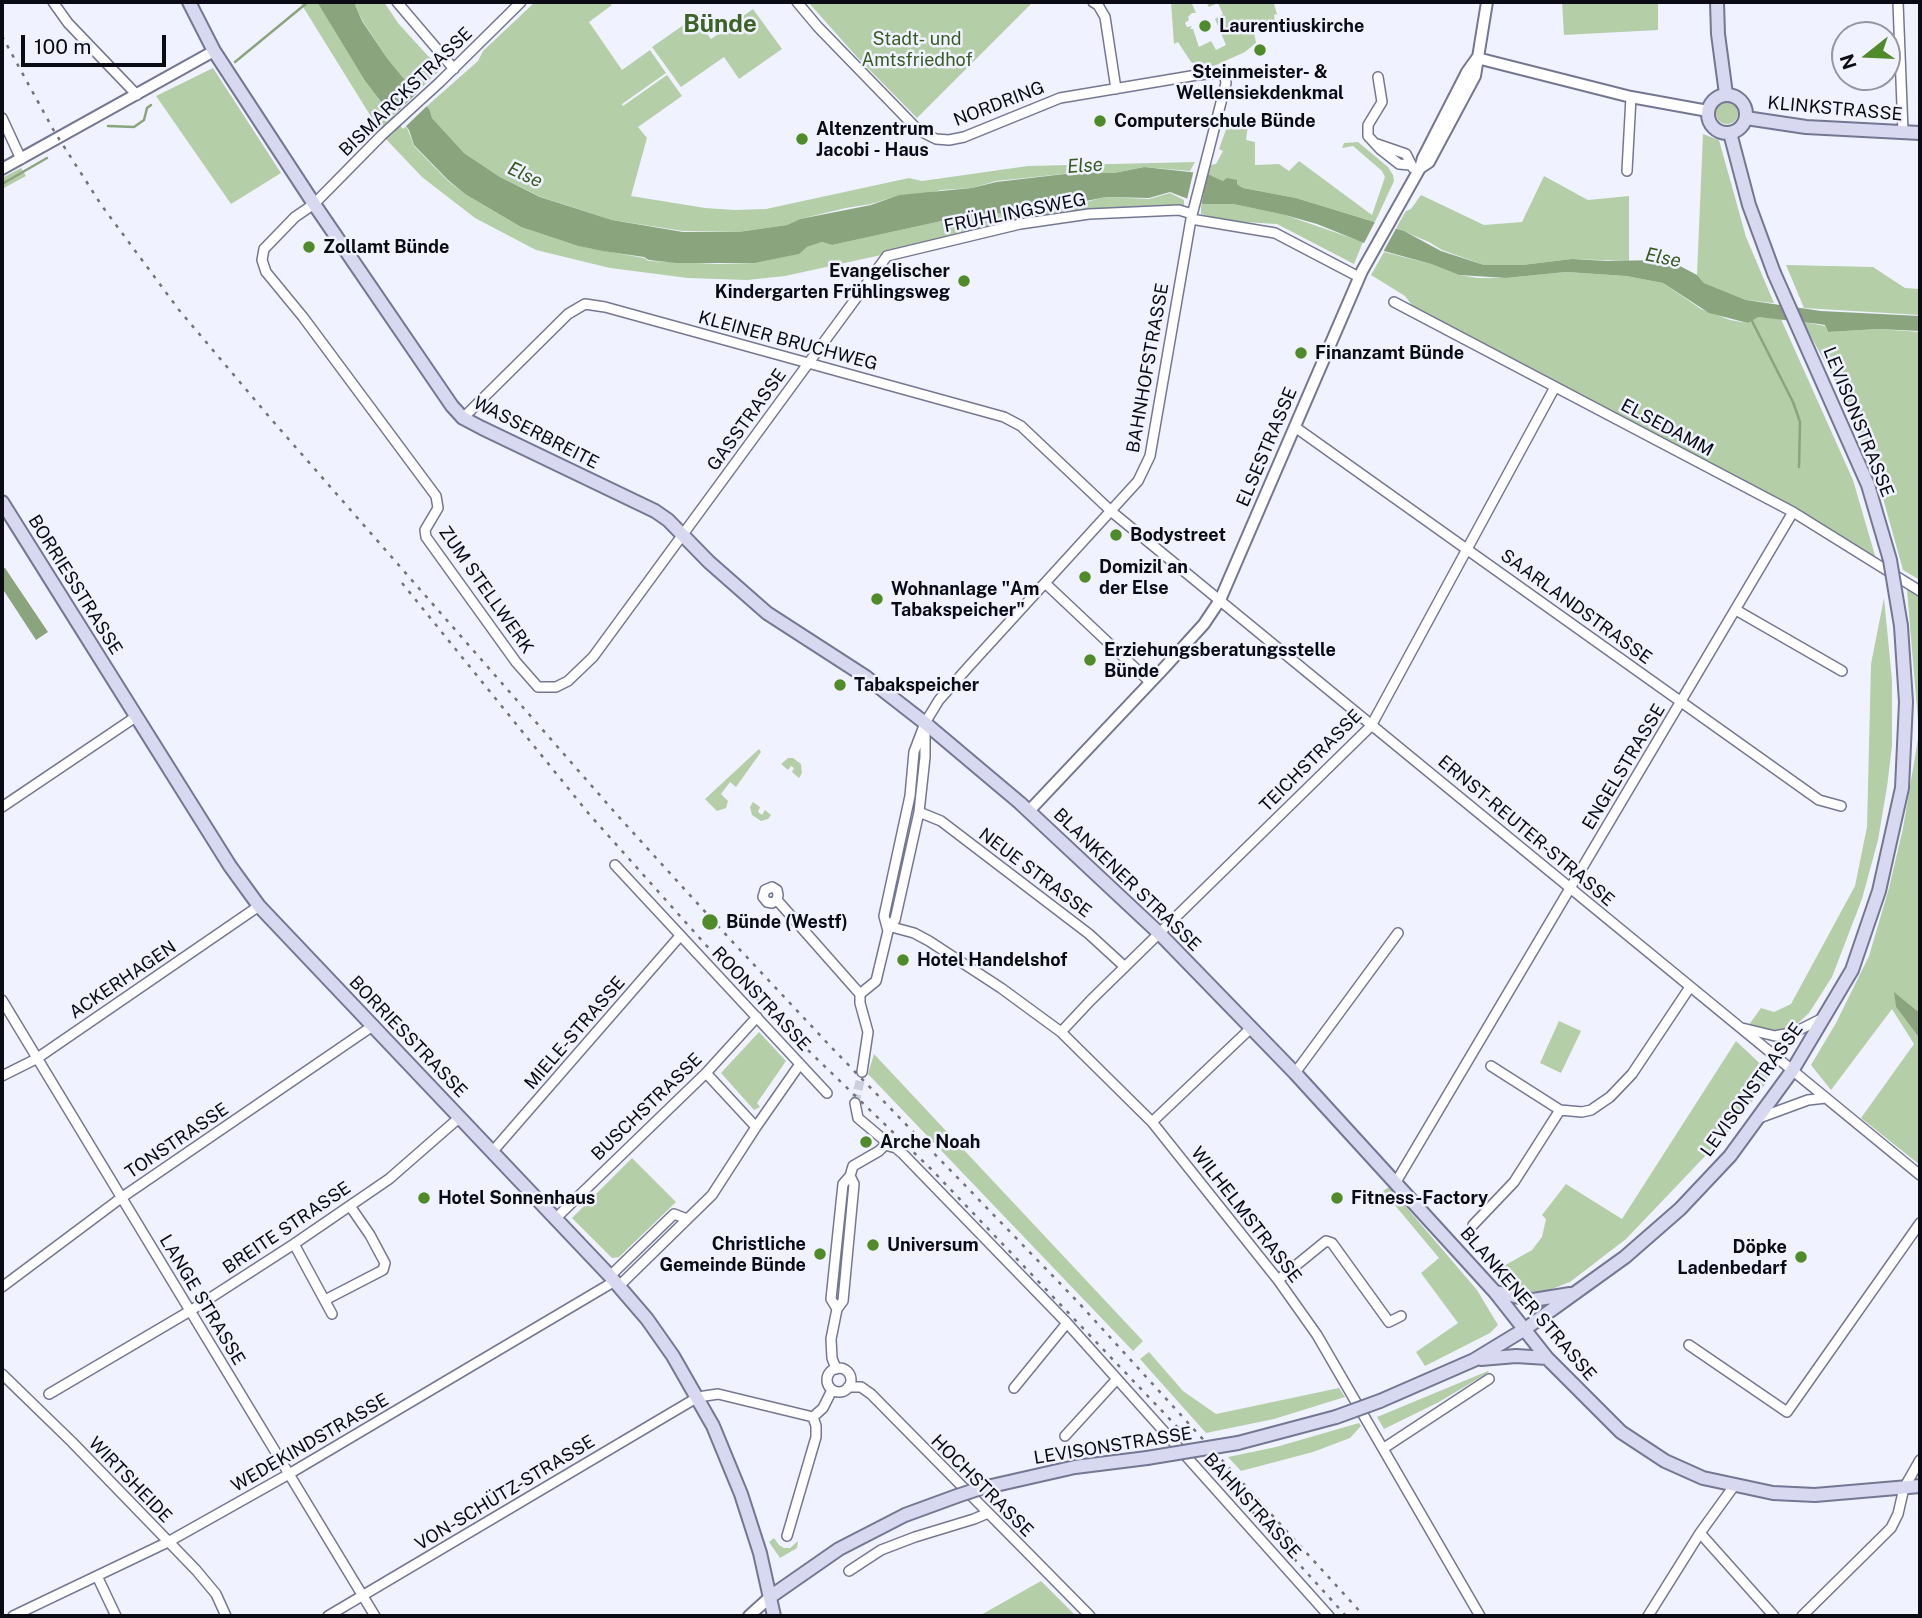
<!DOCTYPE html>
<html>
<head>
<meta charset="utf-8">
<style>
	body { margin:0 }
	#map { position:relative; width:1922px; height:1618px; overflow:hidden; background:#f1f2ff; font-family:"Public Sans",sans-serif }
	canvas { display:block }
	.frame { position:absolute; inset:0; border:4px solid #0a0b15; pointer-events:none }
	.north { position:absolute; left:1831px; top:21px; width:70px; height:70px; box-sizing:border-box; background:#f1f2ff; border:2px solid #9596a1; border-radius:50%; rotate:252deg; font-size:19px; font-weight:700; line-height:28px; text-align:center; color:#0a0b15 }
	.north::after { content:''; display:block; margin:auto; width:24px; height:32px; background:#508b29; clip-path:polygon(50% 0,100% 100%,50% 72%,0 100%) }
	.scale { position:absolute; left:21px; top:35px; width:145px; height:32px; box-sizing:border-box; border:4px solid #0a0b15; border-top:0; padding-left:9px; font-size:21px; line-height:24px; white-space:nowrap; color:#0a0b15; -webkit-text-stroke:5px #f1f2ff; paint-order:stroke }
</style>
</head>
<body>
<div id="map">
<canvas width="1922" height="1618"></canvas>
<div class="frame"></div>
<div class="north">N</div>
<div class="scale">100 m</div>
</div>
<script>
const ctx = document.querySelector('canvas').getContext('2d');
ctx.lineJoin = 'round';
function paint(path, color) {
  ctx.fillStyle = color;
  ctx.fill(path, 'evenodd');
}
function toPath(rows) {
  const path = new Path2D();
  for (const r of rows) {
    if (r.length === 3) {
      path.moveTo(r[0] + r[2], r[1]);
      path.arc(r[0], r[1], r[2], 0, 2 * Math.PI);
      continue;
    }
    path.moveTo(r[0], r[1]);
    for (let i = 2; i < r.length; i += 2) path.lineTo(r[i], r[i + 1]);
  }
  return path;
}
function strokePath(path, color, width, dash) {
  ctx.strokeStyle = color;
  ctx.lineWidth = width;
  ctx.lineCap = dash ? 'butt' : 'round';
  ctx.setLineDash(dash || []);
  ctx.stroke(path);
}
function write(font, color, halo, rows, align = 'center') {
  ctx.font = font + ' "Public Sans",sans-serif';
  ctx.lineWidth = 5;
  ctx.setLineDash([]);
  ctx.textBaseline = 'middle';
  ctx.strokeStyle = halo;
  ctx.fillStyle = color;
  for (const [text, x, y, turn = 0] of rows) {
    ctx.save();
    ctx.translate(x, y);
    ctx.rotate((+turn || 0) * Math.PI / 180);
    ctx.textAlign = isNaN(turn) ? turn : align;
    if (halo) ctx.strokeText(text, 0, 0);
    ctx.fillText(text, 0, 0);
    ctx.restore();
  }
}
paint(toPath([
	[300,2,317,2,365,81,382,103,391,108,408,130,414,146,448,181,465,194,521,227,578,246,644,258,649,261,719,264,755,263,798,254,807,247,822,242,832,245,960,217,995,212,1000,214,1023,205,1086,202,1105,197,1149,199,1170,193,1184,200,1184,207,1083,211,785,276,747,280,688,278,610,268,536,250,475,218,422,177,383,136],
	[354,2,384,2,398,23,428,56,443,67,416,93,387,58,362,20],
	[535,2,608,2,612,5,589,22,622,70,650,50,666,73,622,104,623,106,667,75,682,96,638,127,647,138,631,196,705,208,735,210,766,209,909,178,922,181,1028,166,1195,162,1190,171,1143,167,1114,173,1082,172,996,181,972,188,941,190,926,194,900,195,871,204,846,208,800,219,787,225,738,232,683,231,612,220,541,197,500,177,464,153,432,118,427,106,478,61,483,51],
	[808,2,1033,2,917,118,857,57],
	[1171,2,1197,2,1192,4,1196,13,1192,13,1188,17,1189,20,1185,23,1187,27,1192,26,1190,29,1193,29,1199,47,1211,41,1216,50,1226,45,1215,19,1223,14,1218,3,1209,7,1206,2,1277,2,1274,4,1277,14,1274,15,1275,21,1273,25,1254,32,1256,43,1245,52,1214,66,1197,65,1191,62,1178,42,1174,44],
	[1562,2,1658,2,1658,30,1564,35],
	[753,9,782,49,739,79,724,57,681,87,652,47,695,17,711,39],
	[213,68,281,173,231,204,156,96],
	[1727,113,11],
	[1224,114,1248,125,1246,140,1255,142,1255,165,1279,164,1289,171,1299,161,1372,215,1385,177,1382,171,1353,146,1342,148,1344,143,1358,142,1388,167,1393,175,1394,181,1375,222,1296,198,1243,188,1237,184,1223,181,1208,174,1210,165,1216,164,1223,151,1219,149,1228,124,1221,122],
	[1703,134,1719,140,1746,237,1774,303,1746,300,1704,283,1697,275],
	[21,168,26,176,2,189,2,178],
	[1544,176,1588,200,1629,196,1629,261,1572,259,1522,265,1484,265,1442,250,1429,242,1396,228,1406,211,1411,209,1421,195,1484,225,1522,222],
	[1201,204,1233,204,1285,215,1363,242,1354,264,1277,224,1228,221,1201,214],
	[1384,252,1431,264,1459,275,1478,278,1506,278,1566,272,1626,276,1663,283,1701,309,1730,320,1748,323,1757,317,1781,319,1853,480,1876,559,1600,404,1414,308,1405,296,1371,275],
	[1786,265,1873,267,1905,288,1920,289,1920,315,1804,308],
	[1803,322,1825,326,1828,332,1878,329,1920,332,1920,580,1903,570,1879,484,1854,422,1839,388],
	[1911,588,1920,594,1920,1013,1895,993,1896,1007,1920,1039,1920,1165,1861,1118,1914,1044,1892,1009,1831,1090,1811,1065,1836,1023,1869,956,1889,888,1903,828,1919,733,1907,590],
	[1884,598,1892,680,1892,746,1887,787,1878,840,1862,899,1832,977,1809,1013,1795,1026,1775,1030,1748,1026,1761,1008,1774,1012,1791,1004,1855,886,1867,827,1871,664],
	[759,749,761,752,736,787,730,782,721,794,728,801,726,808,717,811,705,799],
	[788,758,793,758,801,764,802,773,799,778,792,772,794,768,791,766,788,770,781,764],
	[753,802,760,807,758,812,762,815,765,810,771,815,768,819,761,821,752,815,750,807],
	[1559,1021,1581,1031,1561,1073,1540,1063],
	[759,1032,786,1061,757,1103,760,1107,754,1110,721,1073],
	[1736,1041,1768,1071,1767,1082,1731,1129,1626,1239,1570,1282,1544,1292,1519,1291,1495,1271,1532,1250,1542,1237,1546,1219,1542,1215,1566,1184,1622,1219],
	[874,1054,1143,1341,1133,1351,868,1074],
	[632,1158,676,1202,619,1257,612,1258,572,1218],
	[1389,1187,1477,1290,1498,1325,1490,1333,1425,1366,1416,1352,1458,1323,1421,1273,1439,1258,1383,1191],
	[1149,1352,1183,1391,1216,1414,1339,1388,1345,1397,1274,1419,1206,1433,1140,1359],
	[1488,1371,1489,1372,1439,1402,1384,1429,1377,1417],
	[1359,1423,1361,1426,1350,1438,1313,1452,1241,1471,1228,1457,1276,1447],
	[774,1538,779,1545,784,1548,790,1548,798,1541,797,1548,780,1558,769,1542],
	[1041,1581,1076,1616,979,1616]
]), '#b4cea8');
paint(toPath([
	[317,2,354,2,362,21,387,58,429,109,432,118,464,153,500,177,540,197,612,220,683,232,738,232,787,225,800,219,871,205,899,195,972,188,996,182,1082,172,1114,173,1144,167,1208,174,1223,181,1227,178,1237,180,1237,184,1243,188,1296,198,1404,231,1441,251,1484,265,1522,265,1572,259,1608,261,1657,260,1680,266,1697,275,1704,283,1746,300,1821,311,1920,316,1920,331,1878,329,1828,332,1825,325,1819,324,1758,317,1748,323,1709,313,1663,283,1626,276,1566,272,1506,278,1459,275,1431,264,1384,251,1317,224,1285,215,1233,204,1201,204,1170,192,1149,198,1106,197,1086,201,1023,205,1019,208,1000,214,995,212,960,217,832,245,822,242,807,247,799,254,755,263,677,263,649,260,644,257,603,251,578,246,521,227,465,194,448,180,414,145,409,130,391,108,382,103,365,81],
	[2,568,5,568,48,632,36,640,2,588],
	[1894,992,1920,1013,1920,1039,1896,1007]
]), '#8aa57d');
paint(toPath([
	[419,91,429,104,403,129,393,116],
	[1194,169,1208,170,1201,207,1186,204],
	[1377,218,1398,225,1382,254,1363,245]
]), '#f1f2ff');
strokePath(toPath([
	[235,62,308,2],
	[108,126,134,127,144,120,147,108,151,105],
	[2,184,47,158],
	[1750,317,1793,402,1800,422,1799,467]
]), '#8aa57d', 2.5);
strokePath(toPath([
	[855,1103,862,1072]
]), '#cecfdc', 9, [9, 4.5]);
const minor = toPath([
	[53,2,68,23,137,95],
	[397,2,454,69],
	[521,2,440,82,382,135,314,204,295,217,264,249,262,260,266,272,303,317,436,496,438,508,425,530,426,537,516,662,538,687,556,687,568,681,593,657,887,256,1020,224,1089,214,1179,210,1192,214],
	[797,2,818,27,918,130,936,139,949,140,964,137,1060,98,1197,75,1219,73,1225,77],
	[1093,2,1098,5,1105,17,1116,89],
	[1898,2,1903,132],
	[1378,77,1382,102,1368,125,1368,136,1380,149,1399,164,1410,165],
	[2,118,21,159],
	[1377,144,1406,154,1413,168],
	[1627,171,1631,97],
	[1191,219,1275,233,1359,277],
	[1394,302,1793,512,1920,591],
	[463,418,568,314,585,304,605,307,1004,417,1021,426,1112,512,1920,1175],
	[1295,427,1819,800,1841,806],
	[1045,583,1150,682],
	[1736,610,1842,671],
	[2,807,137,716],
	[919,812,941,821,1089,934,1125,967],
	[615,865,827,1093],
	[777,900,772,903,767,902,763,897,765,890,772,887,777,890,778,895,777,900,860,994],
	[888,926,914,933,929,941,1001,988,1061,1032,1152,1122,1278,1280,1317,1335,1480,1616],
	[888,926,895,920,919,812,925,757,925,731],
	[860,994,876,981,888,931,884,916,910,796,914,752,925,723,939,700,971,664,1138,481,1150,456,1191,219,1226,83,1225,77],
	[860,994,860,1003,868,1032,862,1072],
	[2,1000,375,1616],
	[1742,1028,1775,1036,1795,1032,1821,1019],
	[1061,1032,1091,1000,1371,726,1555,387],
	[1491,1066,1560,1110,1582,1112,1591,1110,1610,1097,1632,1074,1690,987],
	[706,1073,756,1127],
	[1295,1073,1398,933],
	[2,1076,36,1059,259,906],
	[855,1103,858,1118,884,1140,885,1145],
	[1759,1118,1808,1100,1826,1098],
	[1152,1122,1251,1028],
	[885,1145,896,1148,903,1154,1067,1323,1329,1616],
	[493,1151,680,936],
	[1396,1182,1793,512],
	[556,1218,706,1073,757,1017],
	[1473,1225,1514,1182,1560,1110],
	[294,1244,332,1314],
	[610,1276,674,1214,687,1219],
	[1278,1280,1326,1241,1332,1243,1389,1322,1401,1316],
	[619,1286,712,1195,756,1127,800,1064],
	[2,1287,121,1198,374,1025],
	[325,1300,383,1270,385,1263,370,1235,350,1206],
	[837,1309,831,1299,843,1184,850,1176,853,1166,879,1151,885,1145],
	[1689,1345,1787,1412,1920,1223],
	[839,1380,12],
	[836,1369,832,1358,831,1339,837,1309,843,1301,854,1184,850,1176],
	[2,1374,72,1442,196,1570,216,1594,226,1616],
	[848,1387,861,1387,871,1394,1090,1616],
	[1014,1388,1067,1323],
	[49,1394,190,1311,294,1244,389,1179,460,1117],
	[1065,1436,1117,1379],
	[1384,1448,1489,1379],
	[1700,1533,1774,1616],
	[787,1536,816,1437,816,1426,813,1417,823,1408,832,1390],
	[849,1571,881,1550,915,1537,974,1519,988,1513],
	[97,1576,116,1616],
	[13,1616,168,1542,289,1474,615,1281],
	[328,1616,698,1397,718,1394,813,1417],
	[1648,1616,1700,1533,1734,1486],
	[1802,1616,1891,1528,1898,1514,1904,1488,1920,1460]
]);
const tertiary = toPath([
	[1477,58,1631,97,1708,111],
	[1420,168,1429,162,1475,76,1487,2],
	[2,169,214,51],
	[1029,811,1165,667,1204,624,1220,600,1362,271,1420,168,1423,158,1467,72,1477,58],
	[749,1616,770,1597]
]);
const secondary = toPath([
	[189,2,214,51,314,204,452,406,463,418,482,428,655,511,668,520,709,562,767,613,866,677,925,723,1020,803,1159,933,1295,1073,1495,1292,1547,1358,1621,1432,1665,1461,1703,1478,1773,1493,1815,1495,1920,1486],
	[1717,2,1718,34,1726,94],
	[1727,114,19],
	[1746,118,1806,127,1920,133],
	[1730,133,1749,205,1774,273],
	[2,502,230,866,259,906,610,1276,647,1319,673,1356,713,1426,741,1494,760,1553,774,1616],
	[1496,1292,1533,1300,1570,1294],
	[1481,1359,1516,1356,1547,1358],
	[1380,1401,1474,1360,1525,1329,1625,1257,1680,1209,1730,1156,1792,1071,1852,970,1879,891,1902,788,1906,702,1901,626],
	[1238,1443,1336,1417],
	[978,1489,1075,1467,1147,1458],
	[770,1597,839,1549,905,1515,957,1496]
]);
strokePath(minor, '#747793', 12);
strokePath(tertiary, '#747793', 14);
strokePath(secondary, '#747793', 16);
strokePath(minor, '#fff', 9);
strokePath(tertiary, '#fff', 10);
strokePath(secondary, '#d8d9f0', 12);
strokePath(toPath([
	[2,36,54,131,102,206,179,310,271,419,618,816,728,937,832,1048,1077,1301,1364,1616],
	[402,583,589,814,705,944,784,1027,932,1170,1183,1433],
	[1226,1479,1260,1521,1346,1616]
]), '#71727d', 2.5, [3.5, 7]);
const secondaryBridge = toPath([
	[1774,273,1868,485,1890,560,1901,626],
	[1336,1417,1380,1401],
	[1147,1458,1238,1443],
	[957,1496,978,1489]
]);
strokePath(secondaryBridge, '#747793', 16, []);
strokePath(secondaryBridge, '#d8d9f0', 12);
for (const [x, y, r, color] of [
	[1205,26,7,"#508b29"],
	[1260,50,7,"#508b29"],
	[1100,121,7,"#508b29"],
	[802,139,7,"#508b29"],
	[309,247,7,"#508b29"],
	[964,281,7,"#508b29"],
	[1301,353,7,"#508b29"],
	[1116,535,7,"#508b29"],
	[1085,577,7,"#508b29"],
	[877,599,7,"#508b29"],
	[1090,660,7,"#508b29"],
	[840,685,7,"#508b29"],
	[710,922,9,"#508b29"],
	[903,960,7,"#508b29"],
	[866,1142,7,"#508b29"],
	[424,1198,7,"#508b29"],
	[1337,1198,7,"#508b29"],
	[873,1245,7,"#508b29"],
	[820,1254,7,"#508b29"],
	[1801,1257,7,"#508b29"]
]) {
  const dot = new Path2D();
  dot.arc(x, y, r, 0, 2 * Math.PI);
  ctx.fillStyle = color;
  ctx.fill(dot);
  strokePath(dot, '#f1f2ff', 2.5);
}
write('bold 18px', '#0a0b15', '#f1f2ff', [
	["Laurentiuskirche",1219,26],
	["Steinmeister- &",1260,72,"center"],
	["Wellensiekdenkmal",1260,93,"center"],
	["Computerschule Bünde",1114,121],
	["Altenzentrum",816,129],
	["Jacobi - Haus",816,150],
	["Zollamt Bünde",323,247],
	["Evangelischer",950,271,"right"],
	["Kindergarten Frühlingsweg",950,292,"right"],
	["Finanzamt Bünde",1315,353],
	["Bodystreet",1130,535],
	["Domizil an",1099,567],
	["der Else",1099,588],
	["Wohnanlage \"Am",891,589],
	["Tabakspeicher\"",891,610],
	["Erziehungsberatungsstelle",1104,650],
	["Bünde",1104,671],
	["Tabakspeicher",854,685],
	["Bünde (Westf)",726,922],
	["Hotel Handelshof",917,960],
	["Arche Noah",880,1142],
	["Hotel Sonnenhaus",438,1198],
	["Fitness-Factory",1351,1198],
	["Christliche",806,1244,"right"],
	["Gemeinde Bünde",806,1265,"right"],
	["Universum",887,1245],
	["Döpke",1787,1247,"right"],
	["Ladenbedarf",1787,1268,"right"]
], 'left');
write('18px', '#375b22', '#f1f2ff', [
	["Stadt- und",917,39],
	["Amtsfriedhof",917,60]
]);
write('18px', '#0a0b15', '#f1f2ff', [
	["BISMARCKSTRASSE",406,92,-44],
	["NORDRING",999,104,-21],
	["KLINKSTRASSE",1835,109,5],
	["FRÜHLINGSWEG",1015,213,-11],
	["KLEINER BRUCHWEG",788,341,15],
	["BAHNHOFSTRASSE",1148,368,-80],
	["GASSTRASSE",747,420,-54],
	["LEVISONSTRASSE",1858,422,68],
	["ELSEDAMM",1667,428,28],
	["WASSERBREITE",536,433,27],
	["ELSESTRASSE",1267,447,-67],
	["BORRIESSTRASSE",75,585,58],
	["ZUM STELLWERK",486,590,55],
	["SAARLANDSTRASSE",1576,607,36],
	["TEICHSTRASSE",1311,761,-45],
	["ENGELSTRASSE",1624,767,-59],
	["ERNST-REUTER-STRASSE",1526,831,40],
	["NEUE STRASSE",1035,873,37],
	["BLANKENER STRASSE",1127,880,44],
	["ACKERHAGEN",123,980,-34],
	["ROONSTRASSE",761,999,47],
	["MIELE-STRASSE",575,1033,-49],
	["BORRIESSTRASSE",408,1037,46],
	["LEVISONSTRASSE",1752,1090,-54],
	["BUSCHSTRASSE",647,1107,-44],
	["TONSTRASSE",177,1141,-34],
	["WILHELMSTRASSE",1246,1215,52],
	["BREITE STRASSE",287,1228,-34],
	["LANGE STRASSE",202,1300,59],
	["BLANKENER STRASSE",1528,1304,49],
	["WEDEKINDSTRASSE",310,1443,-30],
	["LEVISONSTRASSE",1113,1446,-9],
	["WIRTSHEIDE",130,1480,46],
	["HOCHSTRASSE",982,1486,45],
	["VON-SCHÜTZ-STRASSE",505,1493,-31],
	["BAHNSTRASSE",1252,1506,48]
]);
write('italic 19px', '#365a21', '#f1f2ff', [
	["Else",1085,166,-4],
	["Else",525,175,25],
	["Else",1663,258,11]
]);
write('bold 24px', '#3c6225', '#f1f2ff', [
	["Bünde",720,25]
]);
</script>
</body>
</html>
